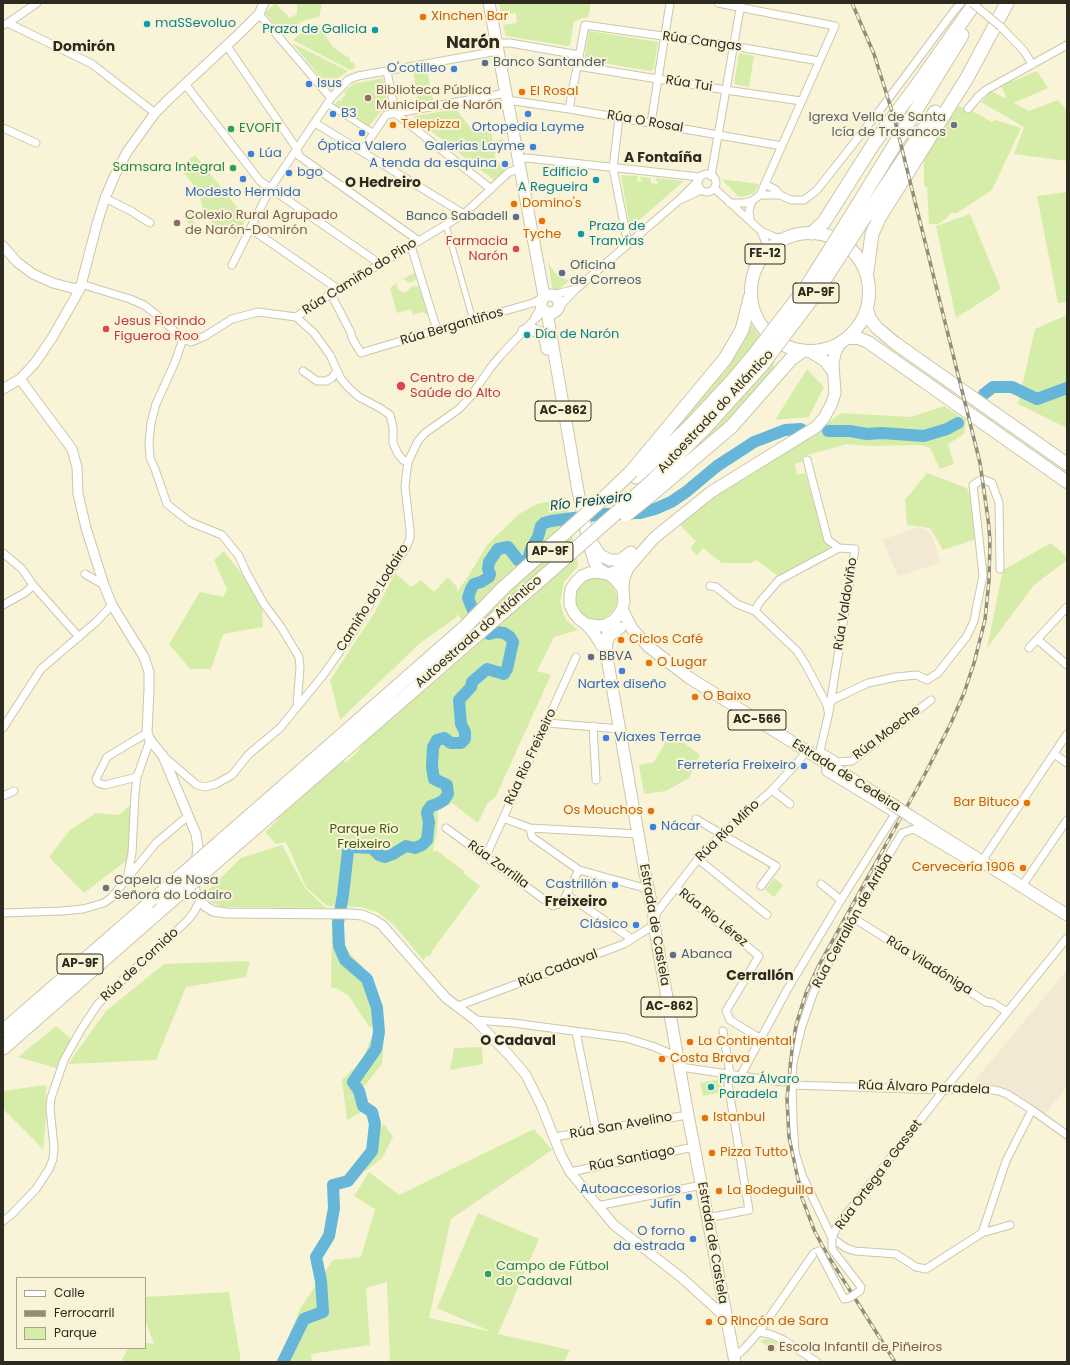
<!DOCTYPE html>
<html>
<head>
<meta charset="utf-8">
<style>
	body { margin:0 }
	#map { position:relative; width:1070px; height:1365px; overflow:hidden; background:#f9f4d7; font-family:Poppins,sans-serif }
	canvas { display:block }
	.frame { position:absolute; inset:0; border:4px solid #2d2b20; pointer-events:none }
	.legend { position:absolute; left:16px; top:1277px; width:130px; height:72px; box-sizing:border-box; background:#f9f4d7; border:1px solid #a7a48e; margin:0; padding:5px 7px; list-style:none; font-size:12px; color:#2d2b20 }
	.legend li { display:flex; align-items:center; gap:8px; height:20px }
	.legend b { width:20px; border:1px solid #a7a48e }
</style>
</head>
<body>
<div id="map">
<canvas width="1070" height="1365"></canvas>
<div class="frame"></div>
<ul class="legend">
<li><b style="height:5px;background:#fff"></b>Calle</li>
<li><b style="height:5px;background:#928e7a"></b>Ferrocarril</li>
<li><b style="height:11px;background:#d5eda9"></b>Parque</li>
</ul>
</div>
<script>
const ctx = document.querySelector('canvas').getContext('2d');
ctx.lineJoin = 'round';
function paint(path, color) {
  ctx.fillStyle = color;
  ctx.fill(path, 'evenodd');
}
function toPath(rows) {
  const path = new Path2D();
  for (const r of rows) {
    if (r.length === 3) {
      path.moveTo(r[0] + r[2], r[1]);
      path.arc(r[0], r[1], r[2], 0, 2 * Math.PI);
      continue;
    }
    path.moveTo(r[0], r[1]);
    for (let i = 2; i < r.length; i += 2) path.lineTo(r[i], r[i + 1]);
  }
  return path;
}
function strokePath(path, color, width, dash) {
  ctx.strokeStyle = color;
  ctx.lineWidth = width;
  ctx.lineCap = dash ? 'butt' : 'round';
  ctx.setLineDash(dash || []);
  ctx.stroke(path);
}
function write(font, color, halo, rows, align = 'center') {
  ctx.font = font + ' Poppins,sans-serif';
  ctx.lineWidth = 4;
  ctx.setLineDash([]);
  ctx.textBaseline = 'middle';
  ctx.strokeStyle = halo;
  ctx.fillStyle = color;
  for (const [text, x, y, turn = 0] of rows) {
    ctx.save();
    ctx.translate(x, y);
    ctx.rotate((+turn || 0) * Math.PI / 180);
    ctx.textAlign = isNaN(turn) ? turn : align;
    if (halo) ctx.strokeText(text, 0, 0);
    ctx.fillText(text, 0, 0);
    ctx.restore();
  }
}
paint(toPath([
	[915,528,924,529,931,534,941,563,898,576,882,540],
	[1067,970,1067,1087,1045,1114,1000,1086,972,1084]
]), '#f3e8d3');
paint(toPath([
	[275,3,290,18,297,14,297,3,322,3,319,17,302,21,285,36,265,13],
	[499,3,591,3,588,18,582,18,574,22,570,45,568,46,506,36,503,25,517,23,516,13,501,14],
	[319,25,332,46,339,52,350,58,350,62,354,63,355,68,350,70,293,40,307,28],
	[589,31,658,42,654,69,651,71,584,60],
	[292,43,348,71,327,85],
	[739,53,754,56,749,87,734,84],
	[427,70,433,100,418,103,416,90,412,91,411,85,415,84,413,72],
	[1037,71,1048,88,1014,103,1029,111,1058,100,1067,111,1067,161,1014,154,1024,127,981,102,991,91,1007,99,1001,86],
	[383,78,387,103,369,127,334,106,338,100,340,101,346,94,344,92,353,84],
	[958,106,968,109,992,122,996,120,1021,128,992,190,957,213,950,213,946,219,938,224,929,224,927,187,924,186,924,154],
	[456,109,473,131,490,128,493,141,503,139,503,151,494,154,497,161,505,171,494,180,414,118,414,116],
	[195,155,246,218,237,237,225,234,212,223,203,208,197,189,179,167],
	[621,175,638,176,637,181,641,182,642,180,640,179,640,177,651,178,651,183,657,184,658,181,656,181,656,178,684,181,630,228],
	[721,179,759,184,754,193,742,197,738,196],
	[1067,192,1067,302,1058,303,1037,196],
	[189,207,195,224,191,227,183,216],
	[970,214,1001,289,956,318,936,226],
	[548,262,552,269,558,276,567,280,571,279,556,292,553,292],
	[415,272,417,278,414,281,410,283,403,279],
	[397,283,397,288,401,292,406,292,412,286,419,287,428,315,422,312,413,315,411,309,397,313,390,288],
	[1067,315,1067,428,1018,404,1035,329],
	[751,324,769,350,774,362,773,375,724,427,684,462,755,384,767,370,713,394,654,454,730,362,743,343],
	[807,369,824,387,809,417,775,420],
	[944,406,966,420,964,434,948,444,954,464,940,469,930,448,920,445,870,446,847,444,804,456,802,459,802,462,795,464,797,475,805,473,823,535,830,549,779,577,757,560,751,563,722,563,703,548,697,555,690,548,696,541,680,525,707,502,733,484,807,439,841,413,911,417],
	[927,473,967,488,982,537,943,550,930,528,907,525,905,500],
	[565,498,578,566,564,582,560,602,564,616,568,622,578,630,554,637,537,671,551,675,496,796,487,804,478,823,452,803,438,811,437,832,433,850,435,852,436,850,464,871,463,873,480,886,432,951,430,957,428,955,423,960,394,925,377,912,361,907,327,906,306,887,286,842,276,844,265,832,277,821,277,819,344,760,345,763,356,753,365,741,477,645,457,613,457,617,419,644,340,720,330,680,375,612,395,573,411,587,421,580,434,592,448,577,457,587,457,592,469,575,487,545,519,514,537,504],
	[1051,543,1067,557,1067,560,1034,585,987,648,1003,570],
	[224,551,246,580,262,610,263,627,223,634,211,669,190,669,169,644,200,592,223,597,227,589,214,560],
	[596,599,21],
	[671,733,700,755,689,778,666,791,644,794,639,765,654,762],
	[130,805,130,858,84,893,49,857,70,830,96,813,119,815],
	[282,845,305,888,326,908,222,907,210,902,204,894,241,858],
	[774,878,783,885,774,897,765,890],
	[332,922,341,922,343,946,363,967,383,1010,370,1028,348,995,338,989,331,987],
	[250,961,246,977,186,987,156,1060,68,1064,106,1011,164,964],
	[56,1026,71,1039,56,1068,18,1057],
	[371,1038,384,1038,382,1064,363,1088,361,1112,347,1120,342,1080,363,1059],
	[482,1047,483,1064,450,1070,454,1048],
	[720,1079,723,1092,703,1096,700,1083],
	[46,1085,46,1119,43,1149,4,1110,3,1091],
	[384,1124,393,1137,383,1157,366,1171,357,1162],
	[534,1129,552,1150,451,1219,429,1318,492,1332,437,1308,478,1213,539,1239,498,1334,570,1350,564,1362,390,1362,387,1282,366,1288,370,1345,311,1354,312,1362,278,1362,301,1307,333,1260,361,1257,375,1209,354,1196,369,1172,399,1195],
	[229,1292,241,1362,121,1362,128,1348,145,1348,145,1343,154,1344,145,1320,145,1297],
	[765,1339,772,1340,778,1343,775,1346,777,1349,775,1352,760,1341]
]), '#d5eda9');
strokePath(toPath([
	[984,394,993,387,1012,387,1037,399,1067,388],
	[828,431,850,431,867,434,882,433,924,436,947,429,958,423],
	[283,1362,304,1319,323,1312,321,1281,316,1257,329,1236,334,1208,333,1185,348,1181,372,1151,375,1124,372,1112,363,1106,359,1091,353,1082,376,1049,379,1032,377,1008,367,979,345,960,339,946,338,923,343,895,348,851,351,847,372,848,379,855,385,857,393,854,406,846,415,848,422,845,427,840,429,822,427,813,428,810,431,806,437,804,444,800,448,794,447,785,434,779,432,767,433,747,437,740,444,738,451,743,461,743,465,739,465,732,461,724,459,700,471,687,472,682,487,669,504,674,507,669,513,642,510,637,504,633,496,632,489,634,485,631,477,620,468,598,471,589,474,584,481,582,489,577,490,574,488,569,489,562,498,549,508,547,518,560,524,562,528,559,531,549,538,537,541,526,544,523,551,521,604,514,640,513,655,509,671,502,686,492,717,466,754,442,785,430,801,429]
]), '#66b6da', 12);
const pedestrian = toPath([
	[327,104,374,133],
	[446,225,473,320]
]);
const minor = toPath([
	[718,3,835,26,760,195],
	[259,14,331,98],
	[8,23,92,64,155,113],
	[3,25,8,23,37,3],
	[1001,27,1024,51,1032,64],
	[497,43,510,43,579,55],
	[227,46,297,149,299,156,419,241],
	[577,66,726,90,801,101],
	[387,71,395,113,491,189],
	[185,84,260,181,380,264],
	[507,100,569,109,782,146],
	[569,109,585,25,733,46,819,61],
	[968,109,978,97,986,90,1067,45],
	[619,118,613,168,628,244],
	[315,123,464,214],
	[651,123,670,3],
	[3,128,36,143],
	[362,151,386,115,506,93],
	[518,159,527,158,700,177],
	[707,183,9],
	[711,176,741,3],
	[765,184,776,190,780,195],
	[714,188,761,231,774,237,785,239],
	[105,198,131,211,150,223],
	[680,200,701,190],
	[752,201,760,195,780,195,791,200,804,200,817,190,880,110,954,11,961,3],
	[730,203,744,203,752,201,749,211,750,220],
	[251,229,338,289],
	[761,231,766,243,765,254],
	[411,246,437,330],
	[232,265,270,189,331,98,348,80,358,76,498,51],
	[81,284,130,299,144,305,158,316,183,339,191,342,205,336,232,319,258,312,296,317,338,289,464,214,509,172,520,169],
	[331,294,351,333,352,338,361,353,437,330,533,303,542,298],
	[552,295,576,289],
	[557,309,576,289,678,201,698,181],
	[296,317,314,333,330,355,341,379,349,388,359,397,380,408,390,415,393,427,393,443,398,454,403,460,408,462],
	[535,317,541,307],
	[183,339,175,362,156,404,151,423,149,442,150,458,155,469,167,504,190,522,222,535,239,556,246,572,264,604,281,627,299,657,300,667,297,706],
	[303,371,317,381,326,381,332,378,337,370],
	[807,460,828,540,839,548],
	[3,553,22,569,33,585,79,637],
	[85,574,104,585],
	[710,586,716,587,737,604,755,611,797,651,806,665,827,705,828,711],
	[3,605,26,592,33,585],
	[755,611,759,603,779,580,839,548,855,549,829,712,820,751,816,757],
	[1037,639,1067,665],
	[1029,648,1067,607],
	[830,701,868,683,896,677,917,675,927,680,938,673,967,636,974,621,983,575,973,485,982,479,992,483,999,503,1000,569],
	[547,723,620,729],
	[593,726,596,780],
	[3,728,41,669,96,622,112,605],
	[820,751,838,762,852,761,931,700],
	[1054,754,1067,763],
	[163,756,197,785,205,787,216,784,232,775,249,754,280,728,324,674,352,634,382,584,406,548,410,538,410,530,405,487,406,477,408,462,418,441,425,433,459,409,471,396,491,367,502,354,532,322,544,311],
	[137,777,105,785,98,783,96,779,107,757,147,733],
	[772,790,790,804],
	[3,796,14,791],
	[503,818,530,828,639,834],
	[696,819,776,866,761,886],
	[446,828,553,906,562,903,579,870],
	[530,828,532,837,579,870,648,889],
	[486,856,576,657],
	[698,859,767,915],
	[128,874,132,853,135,794,137,777,150,740],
	[821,884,841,900],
	[1022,886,1067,820],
	[676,888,759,956,726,1011,730,1020,761,1039],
	[567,895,632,939],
	[3,913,62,911,83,909,104,903,111,898,156,843,188,816],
	[654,916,698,859,721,835,772,790,798,762,807,751],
	[852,917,986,1002,993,1003,1007,1012],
	[458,1006,624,944,654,925],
	[475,1020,513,1023,626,1038,652,1046,678,1057],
	[576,1032,596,1130],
	[680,1067,783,1082],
	[741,1075,787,990,841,900,895,814,826,772,825,762],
	[792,1085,944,1090,981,1088,999,1091,1007,1094,1032,1110,1067,1135],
	[554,1137,688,1115],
	[570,1172,694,1147],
	[597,1206,702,1185],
	[707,1218,749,1210,728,1084,730,1074,723,1031],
	[3,1221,11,1215,36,1189,49,1169,53,1159,54,1147,50,1108,51,1098,64,1060,82,1028,98,1004,114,988,187,921,194,912,200,901],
	[1010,1225,982,1233,1006,1161,1032,1110],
	[982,1233,926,1269,916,1267,896,1254,855,1251,846,1248,832,1238,802,1175,795,1152,793,1120,792,1085,793,1063,802,1026,813,994,852,917,902,833,914,829,978,867,1067,734],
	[832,1238,837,1226,944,1090,1067,938],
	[759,1332,769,1334,782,1339,817,1362],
	[734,1357,743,1350,759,1332,814,1253,819,1251]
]);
const tertiary = toPath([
	[3,246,17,262,33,274,53,283,72,288,80,289],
	[20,379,72,449,77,467,78,494,86,528,104,585,112,605,144,657,149,672,149,689,147,733,150,740,163,756,196,834,198,847,196,864],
	[3,389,20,379,35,363,52,338,80,289,97,224,105,198,115,175,127,152,155,113,169,99,240,33,259,14,264,3],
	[195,877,194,886,196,893,205,906,213,911,226,913,350,914,362,915,374,920,382,925,446,998,475,1020,509,1055,526,1075,541,1105,561,1155,570,1172,614,1225,682,1278,726,1318]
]);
const primary = toPath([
	[489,3,544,296],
	[550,304,9],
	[547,312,578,491,589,544,594,561,598,568,604,572],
	[524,331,533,330,541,333,545,339,547,349],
	[809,351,825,361,833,372],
	[593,544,600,555,610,560,620,560,631,552],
	[608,574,614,578,623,589,624,602,622,609,618,616,613,621,605,625,599,626,586,624,579,619,574,613,570,605,570,597,571,589,576,582,582,576,589,573,596,572,608,574,617,571,630,560],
	[623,589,624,578,628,568,654,538,711,492,816,427,824,418,832,403,835,393,833,364,835,353,840,343],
	[622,609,632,629,649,647,688,677,889,802],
	[613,621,608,630,606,652,645,873,654,916,654,925,688,1115,735,1362],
	[586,624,594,633,606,652],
	[607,641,610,635,620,628],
	[910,816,1067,915]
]);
const trunk = toPath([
	[810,292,59],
	[867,309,870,319,877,328,895,343,1067,464],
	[847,338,858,338,868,342,1067,482]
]);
const motorway = toPath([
	[854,211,962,35],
	[865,217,935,112],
	[812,233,824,222,874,143,915,88,975,3],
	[867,271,872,234,879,218,967,78,1007,3],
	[632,471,725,359,742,330,750,298],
	[636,477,689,427,733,380,753,356],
	[649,484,706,427,762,365],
	[651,495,731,427,791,359,802,351],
	[276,793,465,627],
	[285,802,556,566],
	[3,1031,157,897],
	[3,1048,157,913]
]);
strokePath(pedestrian, '#ccc6ab', 7);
strokePath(minor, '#ccc6ab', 9);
strokePath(tertiary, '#ccc6ab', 11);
strokePath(primary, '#ccc6ab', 13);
strokePath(trunk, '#ccc6ab', 14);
strokePath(motorway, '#ccc6ab', 15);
strokePath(pedestrian, '#fff', 5);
strokePath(minor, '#fff', 7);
strokePath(tertiary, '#fff', 9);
strokePath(primary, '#fff', 11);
strokePath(trunk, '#fff', 12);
strokePath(motorway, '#fff', 13);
const rail = toPath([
	[852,3,874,54,895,121,980,463,988,519,990,540,989,580,985,620,974,663,964,693,951,723,925,774,819,965,806,993,796,1025,792,1050,787,1099,789,1137,802,1198,815,1232,827,1254,895,1362]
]);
strokePath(rail, '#928e7a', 3.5);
strokePath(rail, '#f9f4d7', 2, [6]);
const minorBridge = toPath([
	[972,3,1001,27],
	[819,1251,844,1299,849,1298,860,1291,861,1287,832,1249,832,1238]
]);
const primaryBridge = toPath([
	[889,802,910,816]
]);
const motorwayBridge = toPath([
	[753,356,807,286,854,211],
	[762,365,816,293,865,217],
	[626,515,651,495],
	[556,566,649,484],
	[465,627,503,588,605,497,632,471],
	[157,897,276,793],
	[157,913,285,802]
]);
strokePath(minorBridge, '#ccc6ab', 9, []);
strokePath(primaryBridge, '#ccc6ab', 13, []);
strokePath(motorwayBridge, '#ccc6ab', 15, []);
strokePath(minorBridge, '#fff', 7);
strokePath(primaryBridge, '#fff', 11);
strokePath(motorwayBridge, '#fff', 13);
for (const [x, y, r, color] of [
	[423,17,4,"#e8710a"],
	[147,24,4,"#0f9aa8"],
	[375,30,4,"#0f9aa8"],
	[485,63,4,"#5c6f8a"],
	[454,69,4,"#3f7fe0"],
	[309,84,4,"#3f7fe0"],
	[522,92,4,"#e8710a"],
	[368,98,4,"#8d6e63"],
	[333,114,4,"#3f7fe0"],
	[528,114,4,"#3f7fe0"],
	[393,125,4,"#e8710a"],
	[954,125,4,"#6b7280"],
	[231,129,4,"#2e9e5b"],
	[362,133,4,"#3f7fe0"],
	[533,147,4,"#3f7fe0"],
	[251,154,4,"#3f7fe0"],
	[505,164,4,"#3f7fe0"],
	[233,168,4,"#2e9e5b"],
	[289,173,4,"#3f7fe0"],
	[243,179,4,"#3f7fe0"],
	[596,180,4,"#0f9aa8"],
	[514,204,4,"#e8710a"],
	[516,217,4,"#5c6f8a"],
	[542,221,4,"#e8710a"],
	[177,223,4,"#8d6e63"],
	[581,234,4,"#0f9aa8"],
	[516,249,4,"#e0444e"],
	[562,273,4,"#5c6f8a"],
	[106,329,4,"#e0444e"],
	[527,335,4,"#0f9aa8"],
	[401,386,5,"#e0444e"],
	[621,640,4,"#e8710a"],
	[591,657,4,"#5c6f8a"],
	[649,663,4,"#e8710a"],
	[622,671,4,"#3f7fe0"],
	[695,697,4,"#e8710a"],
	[606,738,4,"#3f7fe0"],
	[804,766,4,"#3f7fe0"],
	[1027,803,4,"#e8710a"],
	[651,811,4,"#e8710a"],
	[653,827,4,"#3f7fe0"],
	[1023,868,4,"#e8710a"],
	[615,885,4,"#3f7fe0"],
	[106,888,4,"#6b7280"],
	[636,925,4,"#3f7fe0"],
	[673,955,4,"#5c6f8a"],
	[690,1042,4,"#e8710a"],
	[662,1059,4,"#e8710a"],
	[711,1087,4,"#0f9aa8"],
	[705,1118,4,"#e8710a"],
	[712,1153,4,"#e8710a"],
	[719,1191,4,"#e8710a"],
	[689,1197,4,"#3f7fe0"],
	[693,1239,4,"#3f7fe0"],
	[488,1274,4,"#2e9e5b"],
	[709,1322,4,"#e8710a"],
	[771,1348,4,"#8d6e63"]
]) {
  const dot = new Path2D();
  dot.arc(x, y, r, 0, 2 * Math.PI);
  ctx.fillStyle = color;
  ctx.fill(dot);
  strokePath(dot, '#f9f4d7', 1.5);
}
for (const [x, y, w] of [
	[765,254,40],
	[816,293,46],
	[563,411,56],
	[550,552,46],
	[757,720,58],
	[80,964,46],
	[669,1007,56]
]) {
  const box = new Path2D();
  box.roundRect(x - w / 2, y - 10, w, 20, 3);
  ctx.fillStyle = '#f9f4d7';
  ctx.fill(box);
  strokePath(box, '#2d2b20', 1);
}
write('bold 12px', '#2d2b20', null, [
	["FE-12",765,254],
	["AP-9F",816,293],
	["AC-862",563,411],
	["AP-9F",550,552],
	["AC-566",757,720],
	["AP-9F",80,964],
	["AC-862",669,1007]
]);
write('13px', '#c56008', '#f9f4d7', [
	["Xinchen Bar",431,17],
	["El Rosal",530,92],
	["Telepizza",401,125],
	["Domino's",522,204],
	["Tyche",542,235,"center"],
	["Ciclos Café",629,640],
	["O Lugar",657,663],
	["O Baixo",703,697],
	["Bar Bituco",1019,803,"right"],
	["Os Mouchos",643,811,"right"],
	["Cervecería 1906",1015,868,"right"],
	["La Continental",698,1042],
	["Costa Brava",670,1059],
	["Istanbul",713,1118],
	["Pizza Tutto",720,1153],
	["La Bodeguilla",727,1191],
	["O Rincón de Sara",717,1322]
], 'left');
write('13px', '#0d838f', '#f9f4d7', [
	["maSSevoluo",155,24],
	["Praza de Galicia",367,30,"right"],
	["Edificio",588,173,"right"],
	["A Regueira",588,188,"right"],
	["Praza de",589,227],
	["Tranvías",589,242],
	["Día de Narón",535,335],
	["Praza Álvaro",719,1080],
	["Paradela",719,1095]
], 'left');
write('13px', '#2d2b20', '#f9f4d7', [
	["Rúa Cangas",702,42,8],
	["Rúa Tui",689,84,9],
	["Rúa O Rosal",645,122,10],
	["Rúa Camiño do Pino",360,277,-32],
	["Rúa Bergantiños",452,327,-16],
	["Autoestrada do Atlántico",716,412,-47],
	["Camiño do Lodairo",373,598,-58],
	["Rúa Valdoviño",846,604,-81],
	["Autoestrada do Atlántico",479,632,-41],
	["Rúa Moeche",887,733,-37],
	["Rúa Rio Freixeiro",531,757,-65],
	["Estrada de Cedeira",846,776,32],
	["Rúa Río Miño",728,831,-44],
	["Rúa Zorrilla",498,865,36],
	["Rúa Río Lérez",713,918,39],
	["Rúa Cerrallón de Arriba",853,921,-61],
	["Estrada de Castela",654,925,80],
	["Rúa de Cornido",140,965,-43],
	["Rúa Viladóniga",929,966,32],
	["Rúa Cadaval",558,969,-21],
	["Rúa Álvaro Paradela",924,1088,2],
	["Rúa San Avelino",621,1126,-10],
	["Rúa Santiago",632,1159,-11],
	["Rúa Ortega e Gasset",879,1175,-53],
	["Estrada de Castela",712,1243,80]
]);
write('13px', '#4e5e75', '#f9f4d7', [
	["Banco Santander",493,63],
	["Banco Sabadell",508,217,"right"],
	["Oficina",570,266],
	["de Correos",570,281],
	["BBVA",599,657],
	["Abanca",681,955]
], 'left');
write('13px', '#366cbe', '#f9f4d7', [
	["O'cotilleo",446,69],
	["Isus",317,84,"left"],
	["B3",341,114,"left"],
	["Ortopedia Layme",528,128,"center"],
	["Óptica Valero",362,147,"center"],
	["Galerías Layme",525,147],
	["Lúa",259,154,"left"],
	["A tenda da esquina",497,164],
	["bgo",297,173,"left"],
	["Modesto Hermida",243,193,"center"],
	["Nartex diseño",622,685,"center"],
	["Viaxes Terrae",614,738,"left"],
	["Ferretería Freixeiro",796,766],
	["Nácar",661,827,"left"],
	["Castrillón",607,885],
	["Clásico",628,925],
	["Autoaccesorios",681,1190],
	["Jufín",681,1205],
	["O forno",685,1232],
	["da estrada",685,1247]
], 'right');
write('13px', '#785e54', '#f9f4d7', [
	["Biblioteca Pública",376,91],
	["Municipal de Narón",376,106],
	["Colexio Rural Agrupado",185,216],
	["de Narón-Domirón",185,231],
	["Escola Infantil de Piñeiros",779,1348]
], 'left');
write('13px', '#5b616d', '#f9f4d7', [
	["Igrexa Vella de Santa",946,118],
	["Icía de Trasancos",946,133],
	["Capela de Nosa",114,881,"left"],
	["Señora do Lodairo",114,896,"left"]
], 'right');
write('13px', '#27864d', '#f9f4d7', [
	["EVOFIT",239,129],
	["Samsara Integral",225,168,"right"],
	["Campo de Fútbol",496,1267],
	["do Cadaval",496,1282]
], 'left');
write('13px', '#be3a42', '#f9f4d7', [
	["Farmacia",508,242,"right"],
	["Narón",508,257,"right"],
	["Jesus Florindo",114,322],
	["Figueroa Roo",114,337],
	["Centro de",410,379],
	["Saúde do Alto",410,394]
], 'left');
write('13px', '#465a10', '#f9f4d7', [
	["Parque Río",364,830],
	["Freixeiro",364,845]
]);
write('bold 14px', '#2d2b20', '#f9f4d7', [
	["Domirón",84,47],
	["A Fontaíña",663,158],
	["O Hedreiro",383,183],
	["Freixeiro",576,902],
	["Cerrallón",760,976],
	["O Cadaval",518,1041]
]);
write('italic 14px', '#004961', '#f9f4d7', [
	["Río Freixeiro",591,502,-7]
]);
write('bold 17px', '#2d2b20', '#f9f4d7', [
	["Narón",473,44]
]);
</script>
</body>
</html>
